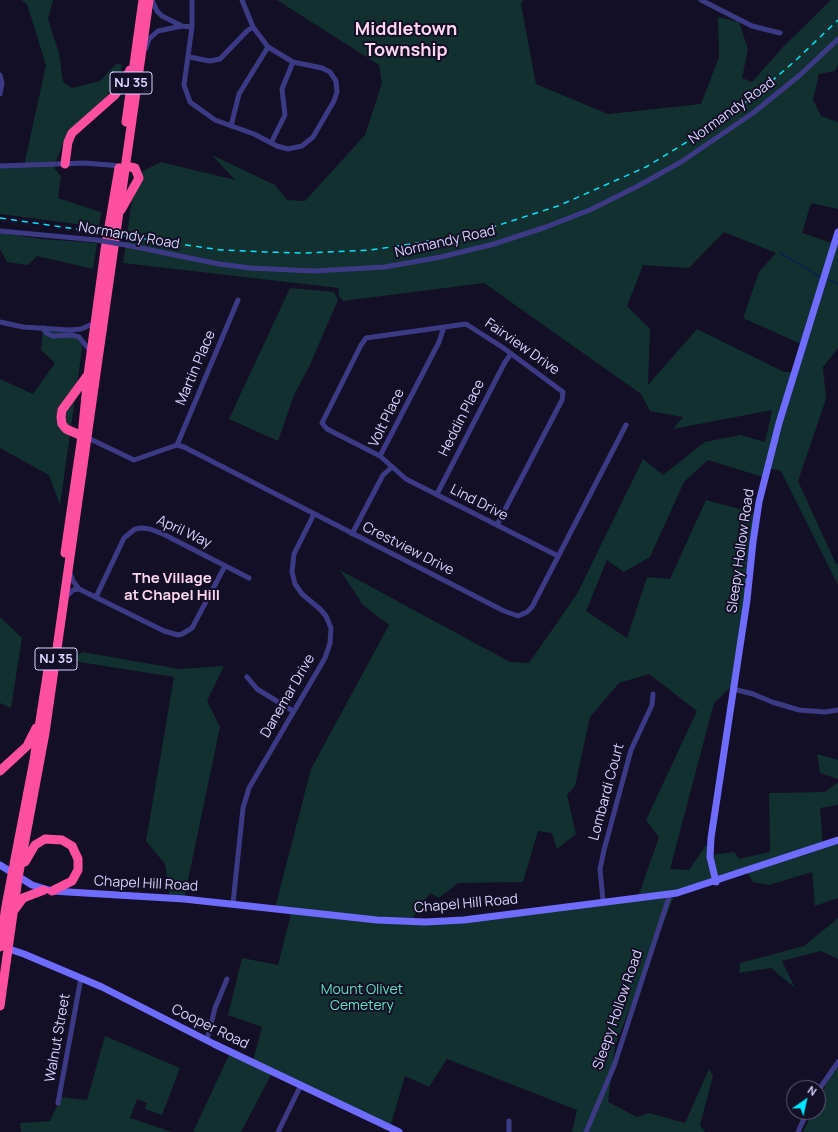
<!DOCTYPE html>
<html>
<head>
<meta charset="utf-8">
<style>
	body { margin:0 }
	#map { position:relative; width:838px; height:1132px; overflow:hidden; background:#130f26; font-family:Manrope,sans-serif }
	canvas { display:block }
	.north { position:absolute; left:786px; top:1080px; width:40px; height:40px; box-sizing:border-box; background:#130f26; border:1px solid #625e7d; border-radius:50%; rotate:34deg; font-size:11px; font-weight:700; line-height:16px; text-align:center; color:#d9d4ff }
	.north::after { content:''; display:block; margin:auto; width:14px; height:18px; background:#00e5ff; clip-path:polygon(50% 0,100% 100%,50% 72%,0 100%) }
</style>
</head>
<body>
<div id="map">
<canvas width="838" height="1132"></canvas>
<div class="north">N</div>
</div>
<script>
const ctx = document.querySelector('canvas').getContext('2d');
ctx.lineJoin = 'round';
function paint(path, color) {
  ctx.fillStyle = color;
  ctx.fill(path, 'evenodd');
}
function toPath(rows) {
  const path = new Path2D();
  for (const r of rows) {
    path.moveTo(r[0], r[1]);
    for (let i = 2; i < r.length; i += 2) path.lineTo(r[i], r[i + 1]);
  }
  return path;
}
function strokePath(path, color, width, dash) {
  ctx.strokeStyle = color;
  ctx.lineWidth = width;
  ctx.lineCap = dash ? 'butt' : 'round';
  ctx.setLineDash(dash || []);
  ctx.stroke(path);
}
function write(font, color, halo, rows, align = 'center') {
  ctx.font = font + ' Manrope,sans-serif';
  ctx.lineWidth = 4;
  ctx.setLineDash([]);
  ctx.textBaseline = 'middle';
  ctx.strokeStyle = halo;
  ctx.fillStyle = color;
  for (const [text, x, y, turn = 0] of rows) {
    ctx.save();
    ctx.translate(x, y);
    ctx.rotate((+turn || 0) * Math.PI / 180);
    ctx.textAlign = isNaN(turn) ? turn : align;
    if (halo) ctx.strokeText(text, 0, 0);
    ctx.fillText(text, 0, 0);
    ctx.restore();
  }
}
paint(toPath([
	[21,0,53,0,48,19,59,53,63,82,72,88,100,81,117,63,122,65,119,83,63,143,55,164,55,169,61,176,58,198,101,212,99,227,0,214,0,168,24,166,46,65,27,4],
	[277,0,523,0,521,4,536,84,608,114,701,104,719,57,718,17,739,22,748,49,742,78,752,82,784,46,831,0,838,0,838,65,835,71,819,74,813,100,821,116,838,122,838,209,811,203,802,233,838,245,838,348,823,367,826,399,798,481,836,564,838,565,838,585,781,471,768,468,766,478,708,460,684,482,650,557,624,572,607,560,586,611,627,638,647,577,670,579,706,500,758,514,733,685,714,703,670,869,689,870,706,845,712,855,734,852,739,859,770,852,769,793,825,792,838,782,838,805,820,808,823,846,838,843,838,898,815,906,812,872,769,885,753,882,747,872,676,891,615,1046,608,1102,637,1117,649,1113,685,1123,709,1069,713,1076,700,1125,705,1132,572,1132,577,1110,447,1059,429,1087,405,1076,390,1127,273,1071,241,1132,193,1132,231,1051,253,1061,262,1027,228,1015,242,958,278,965,292,910,275,908,311,769,389,625,363,605,340,570,510,662,529,663,577,594,643,459,663,475,705,442,740,435,765,442,772,410,673,429,683,417,650,411,641,394,484,283,343,301,338,295,339,288,123,263,135,178,141,172,161,162,235,180,212,155,275,185,287,200,305,201,365,135,382,83,379,65],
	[724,232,776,253,759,272,743,318,801,344,793,372,784,372,697,329,648,385,650,329,627,306,643,265,689,268],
	[649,674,697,711,646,820,659,837,638,897,410,922,430,893,439,898,458,883,523,882,538,831,552,833,557,849,576,834,567,795,575,786,590,717,619,683],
	[0,233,42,239,97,243,93,269,37,256,28,265,7,262,0,249],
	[290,288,334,292,338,300,309,367,294,395,278,441,229,419],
	[43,329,70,333,83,342,60,505,49,475,0,448,0,379,33,394,55,363,41,350],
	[0,617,22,638,11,708,0,703],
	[83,652,179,669,224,666,207,701,220,727,184,899,170,898,165,864,146,841,174,677,67,660],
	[817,754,838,760,838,779,820,773],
	[838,918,838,959,821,951,782,961,795,988,771,968,739,973,740,963,804,946],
	[105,1036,180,1068,162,1115,145,1109,147,1103,137,1099,130,1118,172,1132,21,1132,20,1123,50,1121,61,1097,87,1100],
	[838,1064,838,1132,803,1132,813,1112,818,1112,818,1101,835,1067]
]), '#12302f');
strokePath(toPath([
	[779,252,820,277],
	[827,279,838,284]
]), '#0c2248', 1.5);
strokePath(toPath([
	[152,0,157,11,162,16,182,26,192,27],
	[192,0,192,27,184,85,190,102,215,120,254,134,277,146,288,149,302,146,313,137,334,101,337,92,336,81,330,72,322,68,293,62,268,47,253,27,242,0],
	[701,0,752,26,780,33],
	[146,48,149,39,158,31,182,26],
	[189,57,210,61,220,59,247,31,253,27],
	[0,75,2,83,0,94],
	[231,126,239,94,268,47],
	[271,143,285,115,282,89,293,62],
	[0,166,85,163,121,166],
	[0,231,97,240],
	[126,245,219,264,250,268,313,271,385,267,441,257,494,244,546,227,592,209,638,186,681,162,753,113,800,75,838,39],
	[0,322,23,327,69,330,81,329,95,323],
	[43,328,46,333,53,336,72,335,79,337,91,352],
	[88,438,134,460,177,445,184,447,504,611,518,616,527,612,532,607,626,425],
	[177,445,238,300],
	[380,456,439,342,444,327],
	[437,494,505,362,511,354],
	[497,525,562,400,563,392,502,347,466,324,366,338,361,345,322,423,327,429,380,456,406,479,558,556],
	[352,534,383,475,392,467],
	[70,573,73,581,79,589,164,631,178,635,182,634,192,628,225,566],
	[66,597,73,590,79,589],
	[96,597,124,538,135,529,141,528,150,529,163,534,249,578],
	[247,677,257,689,293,711],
	[733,689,753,694,772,702,799,710,825,712,838,710],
	[603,901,600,869,604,850,631,750,652,705,653,694],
	[233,903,243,808,249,788,325,658,330,643,331,628,326,616,320,609,302,594,295,584,292,572,294,554,314,514],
	[207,1040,215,1008,227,979],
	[818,1091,838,1062],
	[58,1103,81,978],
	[278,1132,301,1085],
	[509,1132,509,1121],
	[586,1132,614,1066,670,894],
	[798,1132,807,1112]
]), '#3d3a85', 5);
strokePath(toPath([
	[0,865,32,885,52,891,184,899,377,920,425,922,464,920,677,893,838,840],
	[716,882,710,857,711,838,747,600,753,542,759,502,779,423,838,232],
	[9,949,24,954,102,987,214,1044,399,1132]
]), '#6f6bff', 7);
strokePath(toPath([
	[126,122,143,0],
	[65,164,68,142,72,133,115,95,124,82,130,70],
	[121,210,139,178,135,168,126,166],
	[87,438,66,429,62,424,61,417,62,410,87,376],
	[65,553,82,436,88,375,105,250,119,168],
	[0,771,27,746,36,728],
	[25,862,35,845,45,839,62,840,72,846,78,859,78,870,72,881,52,891],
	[15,909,23,898,44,890],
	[0,947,6,906,34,760,49,663],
	[0,1006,18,878,45,733,149,0]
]), '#ff4fa3', 9);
strokePath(toPath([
	[0,218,221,250,265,252,304,253,370,250,412,244,457,236,496,226,558,206,646,167,721,121,759,92,795,61,838,20]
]), '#00e5ff', 1.5, [6, 5]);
strokePath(toPath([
	[97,240,126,245]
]), '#3d3a85', 5);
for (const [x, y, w] of [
	[131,83,42],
	[56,659,42]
]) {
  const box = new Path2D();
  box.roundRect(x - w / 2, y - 11, w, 22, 3);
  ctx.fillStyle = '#130f26';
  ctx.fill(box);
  strokePath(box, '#d9d4ff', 1);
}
write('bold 13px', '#d9d4ff', null, [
	["NJ 35",131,83],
	["NJ 35",56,659]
]);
write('14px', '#d9d4ff', '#130f26', [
	["Normandy Road",732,111,-36],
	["Normandy Road",129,236,10],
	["Normandy Road",445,242,-13],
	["Fairview Drive",522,347,35],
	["Martin Place",196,368,-67],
	["Volt Place",387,418,-64],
	["Heddin Place",462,418,-63],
	["Lind Drive",479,503,27],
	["April Way",184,532,25],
	["Crestview Drive",408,549,27],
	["Sleepy Hollow Road",741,551,-82],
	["Danemar Drive",288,696,-60],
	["Lombardi Court",607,792,-75],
	["Chapel Hill Road",146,884,3],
	["Chapel Hill Road",466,904,-5],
	["Sleepy Hollow Road",618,1010,-71],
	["Cooper Road",210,1027,26],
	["Walnut Street",58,1038,-80]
]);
write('14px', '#5fe0c0', '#130f26', [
	["Mount Olivet",362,990],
	["Cemetery",362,1006]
]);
write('bold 15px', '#ffd6f0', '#130f26', [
	["The Village",172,579],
	["at Chapel Hill",172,596]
]);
write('bold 18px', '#ffd6f0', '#130f26', [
	["Middletown",406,30],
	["Township",406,51]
]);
</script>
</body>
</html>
